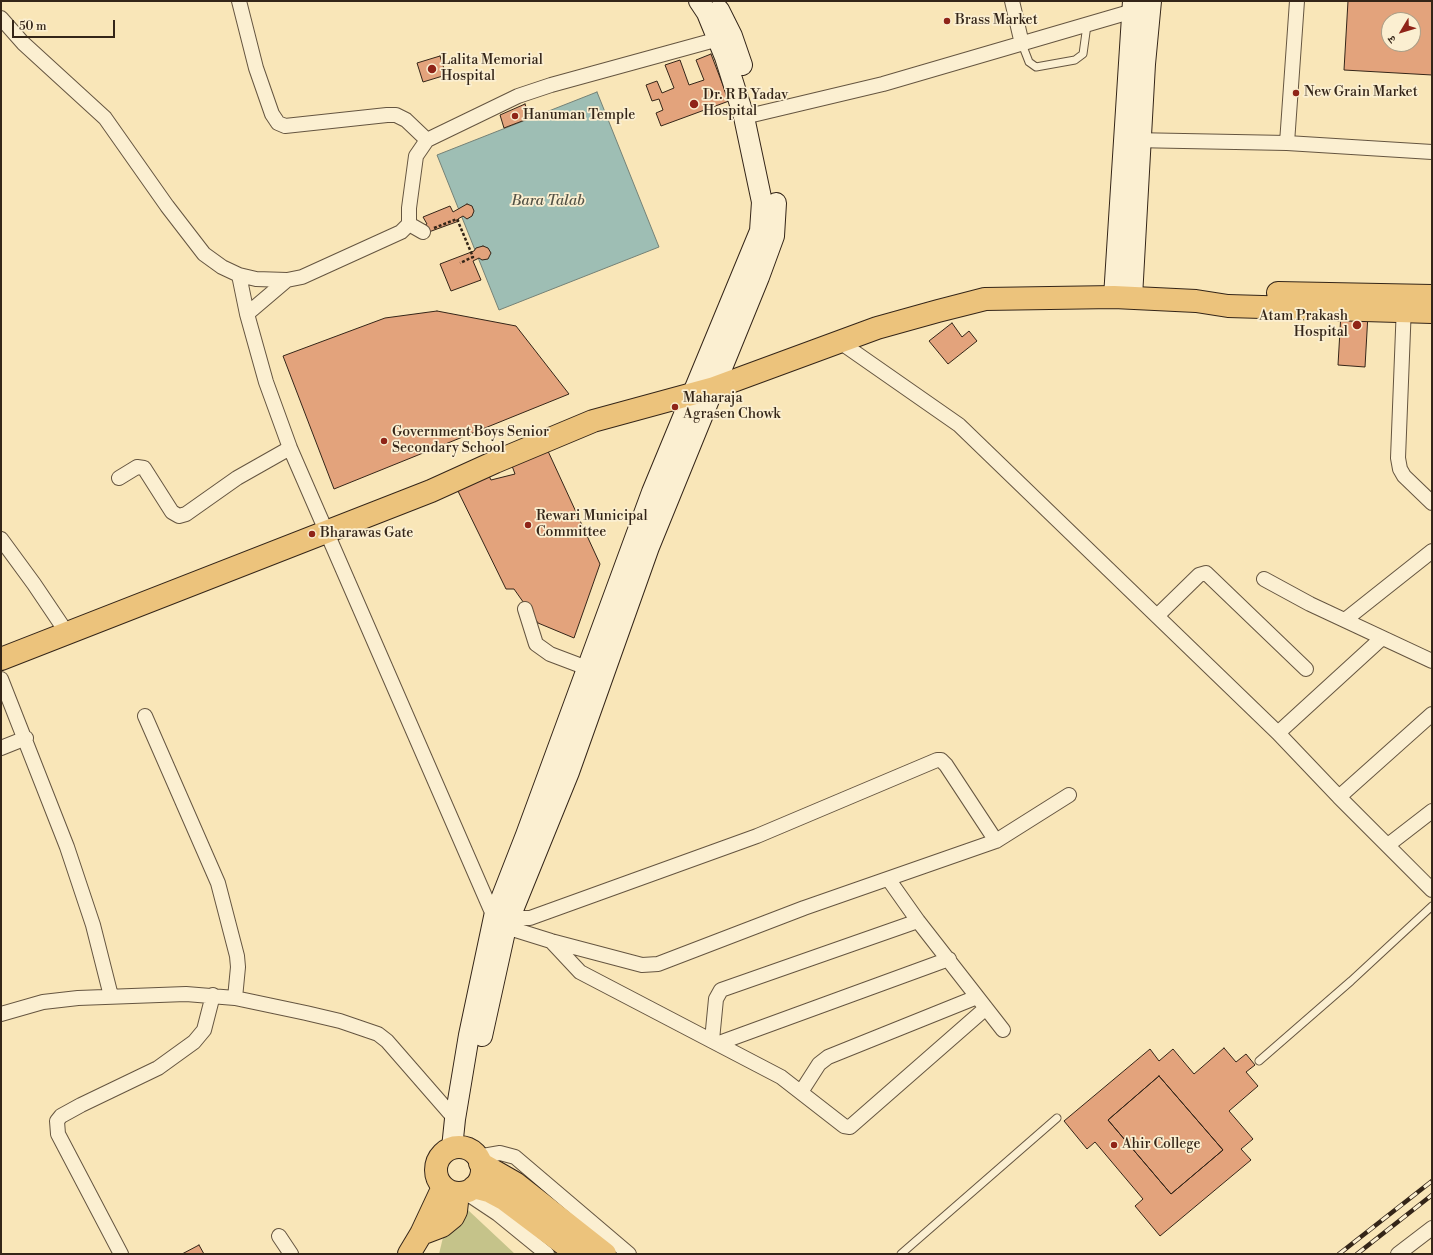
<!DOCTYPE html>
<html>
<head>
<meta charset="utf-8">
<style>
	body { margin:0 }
	#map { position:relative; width:1433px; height:1255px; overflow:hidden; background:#f9e6b8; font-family:"Libre Bodoni","Noto Serif Devanagari",serif }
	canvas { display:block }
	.frame { position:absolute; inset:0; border:2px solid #342518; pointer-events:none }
	.north { position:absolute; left:1381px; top:12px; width:40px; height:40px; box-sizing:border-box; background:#fbefd1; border:1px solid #ab9e87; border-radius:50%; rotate:232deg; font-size:11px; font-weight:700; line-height:16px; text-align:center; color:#342518 }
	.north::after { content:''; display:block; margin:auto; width:14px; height:18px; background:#8f2418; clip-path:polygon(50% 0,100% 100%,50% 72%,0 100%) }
	.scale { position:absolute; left:12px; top:20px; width:103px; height:18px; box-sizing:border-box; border:2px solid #342518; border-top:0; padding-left:5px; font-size:12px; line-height:14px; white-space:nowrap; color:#342518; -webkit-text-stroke:3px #fbefd1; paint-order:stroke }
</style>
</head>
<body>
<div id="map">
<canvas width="1433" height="1255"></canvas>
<div class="frame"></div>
<div class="north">उ</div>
<div class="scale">50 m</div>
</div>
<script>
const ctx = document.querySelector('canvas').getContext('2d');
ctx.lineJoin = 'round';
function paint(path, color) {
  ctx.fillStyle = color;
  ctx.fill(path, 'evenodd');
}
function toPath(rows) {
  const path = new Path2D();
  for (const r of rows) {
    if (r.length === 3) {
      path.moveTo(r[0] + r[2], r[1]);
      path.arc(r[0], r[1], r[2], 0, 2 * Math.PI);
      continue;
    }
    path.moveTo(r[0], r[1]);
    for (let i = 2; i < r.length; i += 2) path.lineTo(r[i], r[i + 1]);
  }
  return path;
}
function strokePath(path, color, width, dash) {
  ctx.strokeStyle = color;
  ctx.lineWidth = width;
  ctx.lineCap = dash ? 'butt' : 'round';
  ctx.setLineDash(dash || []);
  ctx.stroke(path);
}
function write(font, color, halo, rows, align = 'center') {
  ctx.font = font + ' "Libre Bodoni",serif';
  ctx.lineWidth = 3.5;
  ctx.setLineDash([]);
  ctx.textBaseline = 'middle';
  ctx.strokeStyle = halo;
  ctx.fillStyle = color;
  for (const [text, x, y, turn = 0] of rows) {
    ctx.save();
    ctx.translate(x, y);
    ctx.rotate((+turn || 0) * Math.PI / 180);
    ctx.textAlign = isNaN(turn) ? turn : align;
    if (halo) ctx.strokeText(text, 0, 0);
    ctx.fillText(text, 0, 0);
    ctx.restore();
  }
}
paint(toPath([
	[452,1200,468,1210,515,1254,439,1254]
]), '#c5c38a');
const water = toPath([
	[597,92,659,247,499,310,437,155,597,92]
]);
paint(water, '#9ebeb4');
strokePath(water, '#748176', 1);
const building = toPath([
	[1348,1,1432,1,1432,75,1344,70,1348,1],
	[1389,20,1413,20,1413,44,1389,44,1389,20],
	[711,54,729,101,661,126,656,113,663,110,659,99,652,101,646,85,657,81,662,93,674,88,665,65,680,60,689,85,704,80,696,60,711,54],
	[440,56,446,75,423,82,417,63,440,56],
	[525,104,530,118,504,128,500,115,525,104],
	[467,204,472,206,474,211,472,216,467,219,463,216,458,219,459,221,426,233,423,226,427,224,423,217,450,206,453,212,467,204],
	[483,246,488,248,491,253,488,259,482,260,479,258,473,261,481,280,451,291,440,264,474,251,476,248,483,246],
	[437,311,516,326,569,394,334,489,283,356,385,318,437,311],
	[1341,313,1368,314,1365,367,1338,365,1341,313],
	[952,323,962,337,969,331,977,341,948,364,929,341,952,323],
	[547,449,600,564,574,638,538,623,514,589,506,589,456,487,487,472,491,480,515,474,511,463,547,449],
	[1224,1048,1236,1062,1246,1054,1255,1065,1246,1072,1258,1086,1229,1111,1253,1139,1241,1149,1251,1160,1160,1236,1135,1206,1143,1199,1095,1142,1087,1149,1064,1121,1150,1049,1159,1061,1173,1049,1194,1074,1224,1048],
	[1159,1076,1223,1150,1171,1194,1108,1120,1159,1076],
	[1159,1076,1223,1150,1171,1194,1108,1120,1159,1076],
	[199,1245,204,1254,182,1254,199,1245]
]);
paint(building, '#e3a37c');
strokePath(building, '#342518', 1);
const lane = toPath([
	[1022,44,1029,62,1036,67,1075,60,1083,54,1087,25],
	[1259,1061,1351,981,1432,906],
	[901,1254,1057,1118]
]);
const street = toPath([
	[239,1,256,68,272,114,278,123,285,126,387,115,396,115,406,120,427,140],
	[1012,1,1022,44],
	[1,18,23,43,105,118,167,206,204,254,222,267,239,275,256,279,287,280,302,277,401,232,409,224,409,208,416,156,427,140,518,96,551,85,726,37],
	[744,117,883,84,1140,9],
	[1132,140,1287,143,1432,152],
	[1287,143,1297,1],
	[409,224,423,232],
	[239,275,247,314,266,382,290,448,494,917,506,927,551,941,642,965,658,964,804,908,996,841,1069,795],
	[1404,305,1398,458,1400,469,1404,476,1432,503],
	[247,314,287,280],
	[840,342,959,425,1278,733,1339,797,1432,890],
	[119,478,137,467,144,468,172,512,179,516,186,514,237,478,290,448],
	[1,539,34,584,67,633],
	[1264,579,1310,604,1432,661],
	[525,609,536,644,550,654,587,668],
	[1157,616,1199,575,1206,573,1306,669],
	[1345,620,1432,551],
	[1,679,67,847,93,925,111,996],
	[145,716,218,883,237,956,238,967,235,998],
	[1278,733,1382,638],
	[1,748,26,738],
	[1339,797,1432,714],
	[1388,845,1432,811],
	[889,880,918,921,1003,1030],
	[503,911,519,918,530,918,757,836,937,760,941,760,946,765,996,841],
	[551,941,580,972,781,1077,844,1126,850,1127,986,1008],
	[1,1014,43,1002,78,998,186,994,235,998,306,1013,340,1021,378,1034,387,1041,455,1119],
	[712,1040,716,999,721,990,918,921],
	[719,1043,949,959],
	[801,1092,819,1064,828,1057,977,997],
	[477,1157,500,1153,515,1157,629,1254],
	[465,1192,498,1214,547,1254],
	[279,1236,291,1254],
	[121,1254,58,1134,57,1121,61,1116,81,1105,158,1068,194,1042,204,1030,213,995],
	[1398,1254,1432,1228]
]);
const secondary = toPath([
	[719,10,732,36,742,65],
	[1114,297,1133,1],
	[1132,297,1145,64,1151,1],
	[482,1036,506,927,569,772,649,547,759,277,774,236,776,203],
	[452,1148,455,1119,469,1035,494,917,526,835,652,492,760,231,762,202,744,117,725,57,707,13,699,1]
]);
const primary = toPath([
	[1278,293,1432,296],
	[1,659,431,491,495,462,593,421,714,388,877,328,938,311,985,299,1114,297,1196,301,1228,306,1432,312],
	[459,1170,23],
	[480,1163,515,1183,605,1254],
	[474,1187,489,1191,504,1199,577,1254],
	[421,1234,442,1226,453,1217,456,1211,458,1193],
	[409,1254,421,1234,443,1187]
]);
strokePath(lane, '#655540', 9);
strokePath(street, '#655540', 16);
strokePath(secondary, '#342518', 22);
strokePath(primary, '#342518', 24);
strokePath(toPath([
	[434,228,457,219,473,257,460,263]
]), '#342518', 2.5, [3, 2]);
strokePath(lane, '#fbefd1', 7);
strokePath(street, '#fbefd1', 14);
strokePath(secondary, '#fbefd1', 20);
strokePath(primary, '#ecc37c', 22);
const rail = toPath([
	[1339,1254,1432,1181],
	[1357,1254,1432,1195]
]);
strokePath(rail, '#342518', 4.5);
strokePath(rail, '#fbefd1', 3, [9]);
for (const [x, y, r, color] of [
	[947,21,4,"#8f2418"],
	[432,69,5,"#8f2418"],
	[1296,93,4,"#8f2418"],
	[694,104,5,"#8f2418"],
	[515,116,4,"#8f2418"],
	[1357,325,5,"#8f2418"],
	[675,407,4,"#8f2418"],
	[384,441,4,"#8f2418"],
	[528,525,4,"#8f2418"],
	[312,534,4,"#8f2418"],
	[1114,1145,4,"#8f2418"]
]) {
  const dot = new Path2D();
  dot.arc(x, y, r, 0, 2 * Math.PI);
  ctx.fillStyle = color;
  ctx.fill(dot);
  strokePath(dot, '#fbefd1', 1.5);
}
write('14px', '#342518', '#fbefd1', [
	["Brass Market",955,21],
	["Lalita Memorial",441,61],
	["Hospital",441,77],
	["New Grain Market",1304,93],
	["Dr. R B Yadav",703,96],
	["Hospital",703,112],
	["Hanuman Temple",523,116],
	["Atam Prakash",1348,317,"right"],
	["Hospital",1348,333,"right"],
	["Maharaja",683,399],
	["Agrasen Chowk",683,415],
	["Government Boys Senior",392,433],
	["Secondary School",392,449],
	["Rewari Municipal",536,517],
	["Committee",536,533],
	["Bharawas Gate",320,534],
	["Ahir College",1122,1145]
], 'left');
write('italic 15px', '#545347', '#fbefd1', [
	["Bara Talab",548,201]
]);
</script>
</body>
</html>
